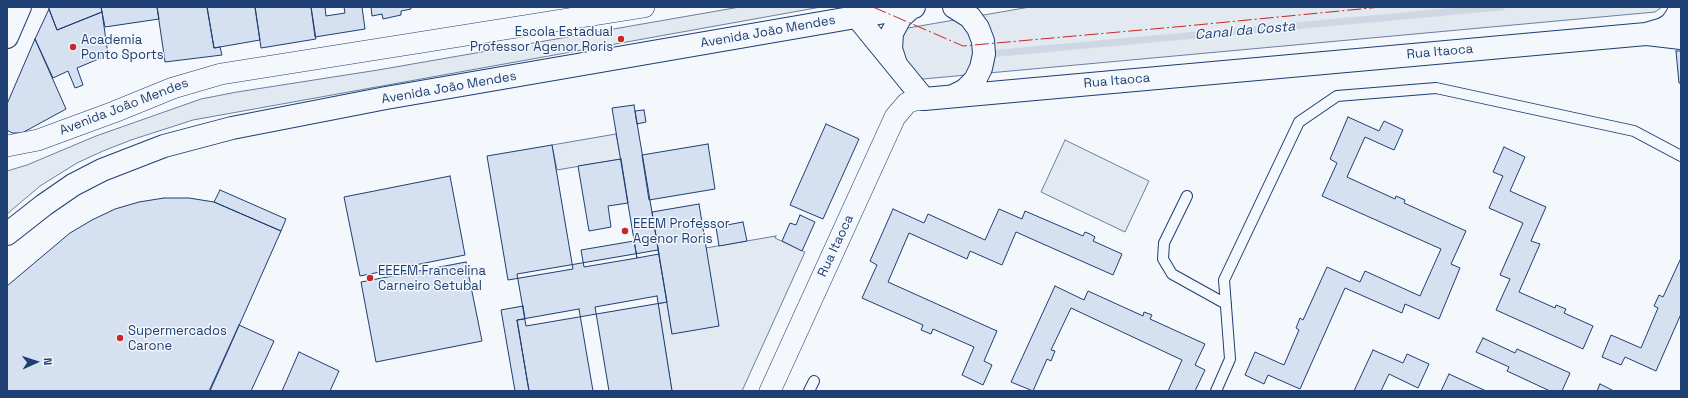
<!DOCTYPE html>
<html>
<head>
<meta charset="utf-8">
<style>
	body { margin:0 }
	#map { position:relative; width:1688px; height:398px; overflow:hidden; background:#f4f7fb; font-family:"Space Grotesk",sans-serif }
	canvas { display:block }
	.frame { position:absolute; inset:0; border:8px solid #1d3f73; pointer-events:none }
	.north { position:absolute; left:16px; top:342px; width:40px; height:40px; -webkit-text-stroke:3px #f4f7fb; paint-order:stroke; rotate:87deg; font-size:11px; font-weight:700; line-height:16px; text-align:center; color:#1d3f73 }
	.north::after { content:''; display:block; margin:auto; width:14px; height:18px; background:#1d3f73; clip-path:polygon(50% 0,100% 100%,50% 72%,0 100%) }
</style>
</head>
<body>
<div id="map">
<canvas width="1688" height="398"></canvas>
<div class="frame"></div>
<div class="north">N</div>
</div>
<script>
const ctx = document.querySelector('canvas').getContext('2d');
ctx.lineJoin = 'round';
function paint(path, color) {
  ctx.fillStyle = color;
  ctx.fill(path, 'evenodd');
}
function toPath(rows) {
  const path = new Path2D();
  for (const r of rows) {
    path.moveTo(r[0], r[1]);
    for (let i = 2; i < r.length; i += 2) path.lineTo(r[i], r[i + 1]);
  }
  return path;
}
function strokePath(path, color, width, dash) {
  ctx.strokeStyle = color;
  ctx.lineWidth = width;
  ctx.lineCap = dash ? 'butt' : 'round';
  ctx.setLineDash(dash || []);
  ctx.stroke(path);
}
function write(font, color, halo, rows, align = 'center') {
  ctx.font = font + ' "Space Grotesk",sans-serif';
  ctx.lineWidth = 3;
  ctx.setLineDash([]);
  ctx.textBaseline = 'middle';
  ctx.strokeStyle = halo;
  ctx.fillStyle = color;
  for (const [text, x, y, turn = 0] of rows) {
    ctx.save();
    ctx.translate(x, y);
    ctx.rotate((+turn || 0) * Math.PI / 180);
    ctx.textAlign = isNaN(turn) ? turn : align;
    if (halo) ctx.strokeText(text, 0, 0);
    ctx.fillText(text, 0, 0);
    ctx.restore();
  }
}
const green = toPath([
	[740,7,821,7,193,120,131,140,103,151,77,163,40,186,7,214,7,171,27,165,96,136,201,99,237,92,378,70,740,7],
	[1030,7,1662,7,1655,12,923,79,915,77,873,34,1030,7],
	[616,134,621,159,557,170,552,145,616,134],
	[1065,140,1149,181,1125,232,1041,192,1065,140],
	[776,236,775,238,805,252,742,391,672,391,658,304,667,302,672,334,706,248,776,236]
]);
paint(green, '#e3e9f0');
strokePath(green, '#687fa3', 1);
strokePath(toPath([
	[989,54,1501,7]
]), '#cfd7e4', 7);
const building = toPath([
	[49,7,101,7,102,12,57,30,49,9,49,7],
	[101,7,157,7,159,19,105,27,101,7],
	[157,7,207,7,214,48,220,47,222,55,165,62,157,7],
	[207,7,255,7,260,40,214,48,207,7],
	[255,7,311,7,316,39,261,48,255,7],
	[311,7,325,7,326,16,345,13,344,7,362,7,365,29,315,37,311,7],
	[371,7,411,7,411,9,401,11,401,15,383,19,382,14,372,16,371,7],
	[49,9,57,30,102,12,108,55,77,68,83,85,78,87,75,88,68,71,53,78,35,39,49,9],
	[35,39,66,109,22,133,12,133,7,130,7,104,35,39],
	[1676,51,1681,51,1681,83,1679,83,1676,51],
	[634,105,659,254,637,258,612,108,634,105],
	[644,110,646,122,637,124,635,111,644,110],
	[1348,117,1379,131,1384,121,1403,130,1394,150,1365,137,1347,177,1395,199,1396,196,1405,200,1404,203,1466,231,1451,264,1460,268,1439,319,1405,304,1402,313,1345,288,1300,389,1268,375,1264,384,1245,375,1255,352,1284,365,1299,330,1296,328,1300,318,1303,320,1327,267,1360,282,1365,271,1420,296,1441,249,1322,196,1337,163,1330,159,1348,117],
	[826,124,859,139,823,219,790,205,826,124],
	[708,144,715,189,649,200,642,155,708,144],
	[552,145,573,269,508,280,487,156,552,145],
	[1504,147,1525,157,1510,191,1546,207,1531,241,1540,244,1519,292,1555,308,1556,305,1566,309,1564,313,1593,326,1583,349,1496,310,1510,279,1500,275,1523,223,1489,208,1503,176,1493,172,1504,147],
	[621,159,628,203,608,206,611,227,589,231,578,166,621,159],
	[450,176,465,255,360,276,344,197,450,176],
	[220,190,286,219,281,231,214,202,220,190],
	[164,198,189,198,214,202,281,231,210,391,7,391,7,286,70,233,92,220,115,209,139,202,164,198],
	[699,204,719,326,672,334,652,212,699,204],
	[893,209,924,223,928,214,985,240,999,209,1022,219,1025,211,1083,236,1085,232,1090,234,1095,237,1093,241,1122,254,1113,275,1016,232,1002,265,970,251,967,259,909,233,888,282,997,331,984,361,992,365,983,385,962,375,974,347,933,329,931,334,921,330,923,325,862,298,877,265,870,261,893,209],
	[800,215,815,222,802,251,782,241,790,223,796,225,800,215],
	[743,222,747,241,719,246,716,227,743,222],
	[634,241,637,258,584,267,581,250,634,241],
	[658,250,667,302,526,326,517,274,658,250],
	[1681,258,1681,314,1656,371,1625,357,1621,365,1602,357,1611,335,1641,348,1658,308,1654,306,1659,295,1663,297,1681,258],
	[466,262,482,341,376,362,361,282,466,262],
	[1055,286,1084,300,1088,291,1143,316,1144,312,1152,315,1150,319,1205,344,1195,365,1205,370,1195,391,1168,391,1182,360,1071,308,1051,350,1055,351,1051,361,1047,359,1033,391,1011,382,1055,286],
	[657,296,672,391,609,391,595,307,657,296],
	[523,306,525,319,517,320,529,391,515,391,501,310,523,306],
	[579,309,593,391,529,391,517,320,579,309],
	[239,325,274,341,251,391,209,391,239,325],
	[1483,338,1515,353,1517,349,1570,373,1562,391,1550,391,1507,371,1509,367,1476,352,1483,338],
	[1373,350,1403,363,1407,354,1429,364,1418,388,1389,374,1381,391,1354,391,1373,350],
	[299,352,339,371,330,391,282,391,299,352],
	[1449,374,1486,391,1441,391,1449,374],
	[1600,384,1614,391,1597,391,1600,384]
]);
paint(building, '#d5e0f0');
strokePath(building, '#1d3f73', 1);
const lane = toPath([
	[1187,196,1164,243,1163,259,1172,274,1226,304],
	[809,391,814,381],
	[1216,391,1230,359,1224,280,1299,122,1337,96,1436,88,1634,131,1681,156]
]);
const street = toPath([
	[7,146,38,140,114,112,173,88,221,74,644,7],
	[770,391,895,117,907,103,915,100,924,99]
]);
const secondary = toPath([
	[857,17,924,99,1646,34,1663,29,1671,24,1676,17,1681,7],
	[1647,34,1681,38],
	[7,37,20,7],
	[896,64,891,49,892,33,900,18,912,7],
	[953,96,965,90,975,80,981,68,984,54,983,41,978,28,970,17,954,7],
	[7,234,44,205,73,185,102,170,164,146,232,128,386,98,914,7]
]);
strokePath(lane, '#1d3f73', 12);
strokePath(street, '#1d3f73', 22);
strokePath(secondary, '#1d3f73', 24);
strokePath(lane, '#f4f7fb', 10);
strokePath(street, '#f4f7fb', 21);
strokePath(secondary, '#f4f7fb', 22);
strokePath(toPath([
	[873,7,963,46,1186,26,1381,7]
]), '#c62828', 1, [14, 3, 2, 3]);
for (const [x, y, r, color] of [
	[621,39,4,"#c62828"],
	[73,47,4,"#c62828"],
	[625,231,4,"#c62828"],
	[370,278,4,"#c62828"],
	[120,338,4,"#c62828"]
]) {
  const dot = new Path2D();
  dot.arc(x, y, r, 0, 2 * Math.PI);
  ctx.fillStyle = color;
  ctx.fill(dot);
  strokePath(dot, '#f4f7fb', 1.5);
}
write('13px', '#1d3f73', '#f4f7fb', [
	["Escola Estadual",613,32,"right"],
	["Professor Agenor Roris",613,47,"right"],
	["Academia",81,40],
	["Ponto Sports",81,55],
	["EEEM Professor",633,224],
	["Agenor Roris",633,239],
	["EEEFM Francelina",378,271],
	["Carneiro Setubal",378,286],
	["Supermercados",128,331],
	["Carone",128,346]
], 'left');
write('13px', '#1d3f73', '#f4f7fb', [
	["Avenida João Mendes",768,32,-10],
	["Rua Itaoca",1440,52,-5],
	["Rua Itaoca",1117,81,-5],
	["Avenida João Mendes",449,88,-10],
	["Avenida João Mendes",124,107,-21],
	["Rua Itaoca",836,246,-65]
]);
write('italic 14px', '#1d3f73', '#f4f7fb', [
	["Canal da Costa",1245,31,-5]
]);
</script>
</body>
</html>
